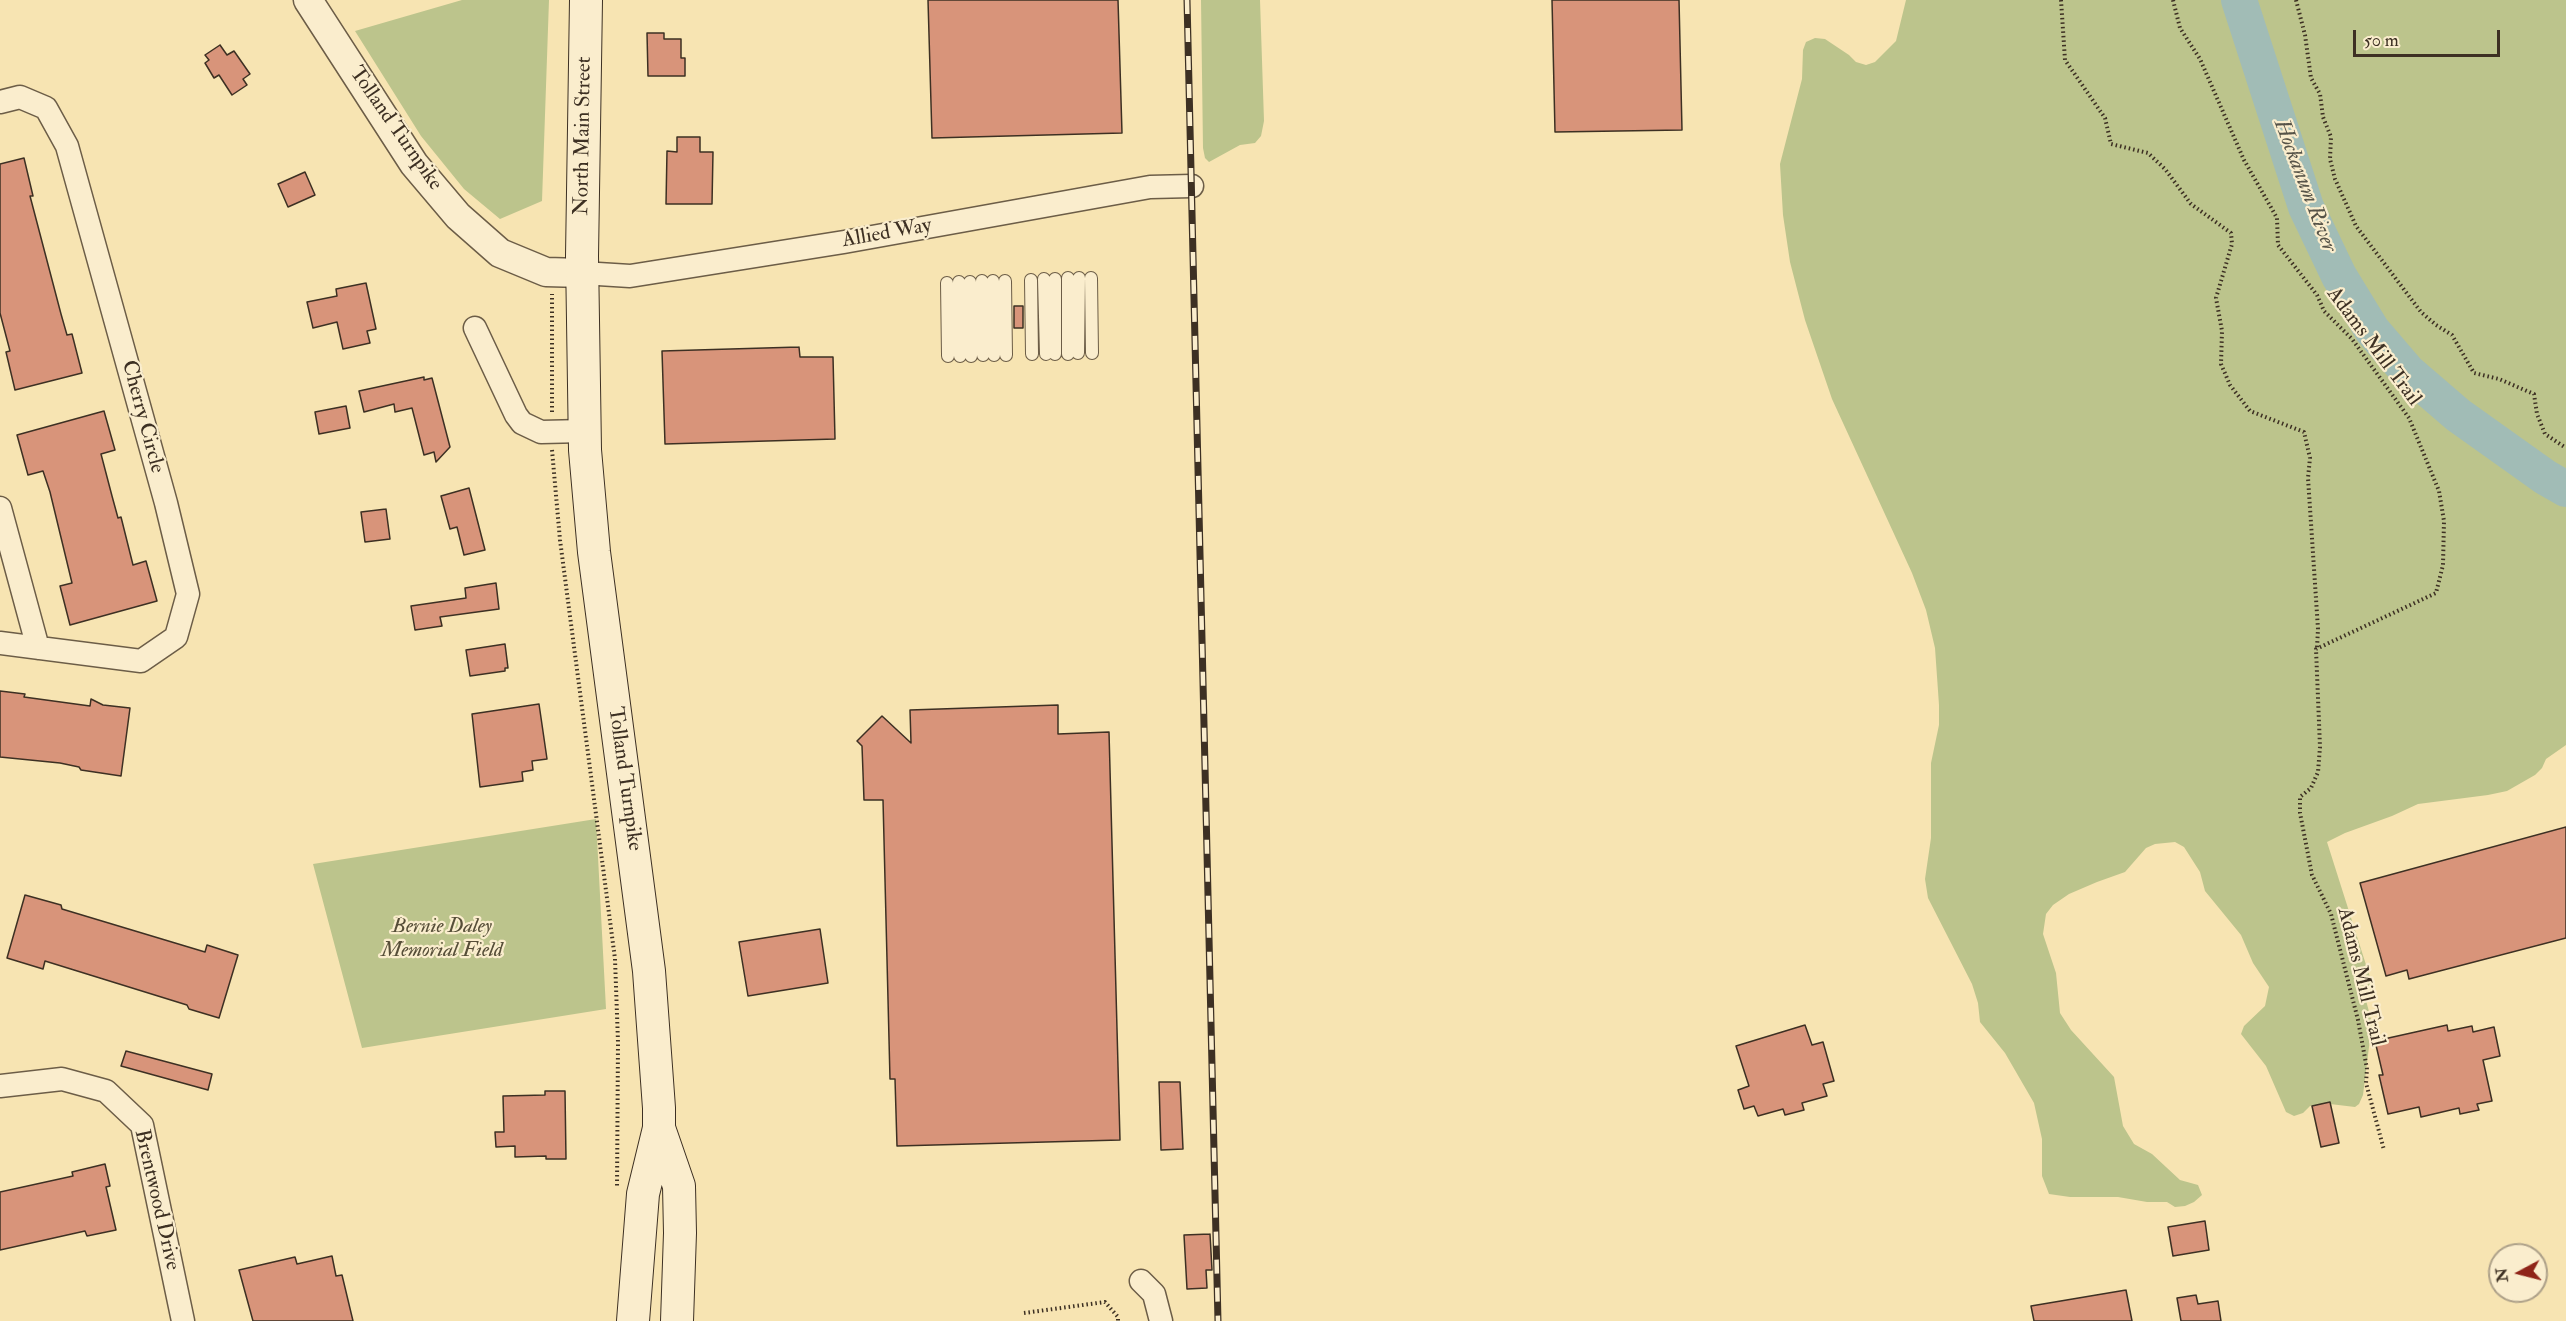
<!DOCTYPE html>
<html>
<head>
<meta charset="utf-8">
<style>
	body { margin:0 }
	#map { position:relative; width:2566px; height:1321px; overflow:hidden; background:#f7e4b2; font-family:"IM FELL Double Pica",serif }
	canvas { display:block }
	.north { position:absolute; left:2488px; top:1243px; width:60px; height:60px; box-sizing:border-box; background:#faedcd; border:2px solid #aea189; border-radius:50%; rotate:263deg; font-size:16px; font-weight:700; line-height:24px; text-align:center; color:#3d3023 }
	.north::after { content:''; display:block; margin:auto; width:21px; height:27px; background:#8f2418; clip-path:polygon(50% 0,100% 100%,50% 72%,0 100%) }
	.scale { position:absolute; left:2353px; top:30px; width:147px; height:27px; box-sizing:border-box; border:3px solid #3d3023; border-top:0; padding-left:8px; font-size:18px; line-height:21px; white-space:nowrap; color:#3d3023; -webkit-text-stroke:4px #faedcd; paint-order:stroke }
</style>
</head>
<body>
<div id="map">
<canvas width="2566" height="1321"></canvas>
<div class="north">N</div>
<div class="scale">50 m</div>
</div>
<script>
const ctx = document.querySelector('canvas').getContext('2d');
ctx.lineJoin = 'round';
function paint(path, color) {
  ctx.fillStyle = color;
  ctx.fill(path, 'evenodd');
}
function toPath(rows) {
  const path = new Path2D();
  for (const r of rows) {
    path.moveTo(r[0], r[1]);
    for (let i = 2; i < r.length; i += 2) path.lineTo(r[i], r[i + 1]);
  }
  return path;
}
function strokePath(path, color, width, dash) {
  ctx.strokeStyle = color;
  ctx.lineWidth = width;
  ctx.lineCap = dash ? 'butt' : 'round';
  ctx.setLineDash(dash || []);
  ctx.stroke(path);
}
function write(font, color, halo, rows, align = 'center') {
  ctx.font = font + ' "IM FELL Double Pica",serif';
  ctx.lineWidth = 4.5;
  ctx.setLineDash([]);
  ctx.textBaseline = 'middle';
  ctx.strokeStyle = halo;
  ctx.fillStyle = color;
  for (const [text, x, y, turn = 0] of rows) {
    ctx.save();
    ctx.translate(x, y);
    ctx.rotate((+turn || 0) * Math.PI / 180);
    ctx.textAlign = isNaN(turn) ? turn : align;
    if (halo) ctx.strokeText(text, 0, 0);
    ctx.fillText(text, 0, 0);
    ctx.restore();
  }
}
paint(toPath([
	[462,0,549,0,542,201,500,219,464,189,421,136,355,31],
	[1201,0,1260,0,1264,121,1261,136,1255,143,1240,145,1209,162,1205,158,1203,148],
	[1906,0,2566,0,2566,745,2546,759,2542,768,2535,775,2507,791,2488,795,2418,804,2392,816,2345,833,2327,842,2374,990,2363,989,2372,1023,2363,1095,2359,1104,2355,1107,2330,1104,2310,1106,2303,1113,2294,1116,2286,1112,2266,1066,2241,1034,2244,1026,2265,1006,2269,987,2253,963,2241,935,2205,891,2200,872,2184,847,2175,842,2155,844,2146,848,2125,872,2097,882,2069,894,2053,905,2046,914,2043,934,2056,973,2060,1013,2071,1030,2114,1077,2123,1126,2134,1144,2152,1154,2180,1180,2198,1185,2202,1195,2194,1202,2185,1206,2175,1207,2167,1202,2147,1202,2118,1197,2070,1197,2049,1194,2042,1176,2042,1139,2034,1103,2005,1053,1980,1022,1978,1003,1972,984,1928,898,1925,879,1931,838,1931,763,1939,725,1939,705,1935,648,1926,610,1912,573,1832,399,1805,320,1790,262,1783,215,1780,164,1802,79,1803,50,1806,42,1815,38,1825,39,1849,55,1856,62,1866,65,1875,62,1896,41],
	[596,819,606,1009,362,1048,313,864]
]), '#bcc48c');
strokePath(toPath([
	[2239,0,2306,207,2339,276,2372,330,2408,372,2458,415,2545,477,2566,489]
]), '#a1bcb6', 36);
const building = toPath([
	[928,0,1118,0,1122,133,932,138,928,0],
	[1552,0,1679,0,1682,130,1555,132,1552,0],
	[647,33,664,33,664,39,681,39,681,58,685,58,685,76,648,76,647,33],
	[220,45,227,55,234,51,250,74,243,79,247,85,232,95,219,75,214,78,205,63,209,60,205,55,220,45],
	[677,137,700,137,700,152,713,152,712,204,666,204,667,151,677,152,677,137],
	[24,158,33,196,30,196,61,314,67,335,72,334,82,373,15,390,6,352,10,351,0,313,0,164,24,158],
	[305,172,315,195,288,207,278,184,305,172],
	[366,283,376,329,367,331,370,343,343,349,337,322,313,328,307,302,337,296,336,289,366,283],
	[1014,306,1023,306,1023,328,1014,328,1014,306],
	[799,347,800,357,833,357,835,439,665,444,662,351,799,347],
	[424,377,424,380,432,378,450,447,436,462,434,452,424,455,412,408,395,412,394,404,364,412,359,391,424,377],
	[346,406,350,428,319,434,315,412,346,406],
	[104,411,115,450,101,454,112,496,118,518,121,517,133,565,146,561,157,601,70,625,60,586,72,583,50,492,43,471,28,475,17,435,104,411],
	[469,488,485,550,464,555,457,527,450,529,441,496,469,488],
	[386,509,390,539,365,542,361,512,386,509],
	[496,583,499,609,440,617,442,626,415,630,411,606,466,598,465,588,496,583],
	[505,644,508,668,505,668,505,671,470,676,466,650,505,644],
	[0,691,25,694,24,697,90,706,91,699,103,705,130,708,121,776,81,770,79,767,60,763,0,757,0,691],
	[539,704,547,759,532,761,533,770,522,772,523,781,480,787,472,714,539,704],
	[1058,705,1058,734,1109,732,1120,1140,897,1146,895,1079,890,1079,883,800,864,800,862,746,857,741,882,716,911,743,910,710,1058,705],
	[2566,827,2566,938,2409,979,2407,970,2386,976,2360,883,2566,827],
	[25,895,61,905,62,909,205,952,207,945,238,955,219,1018,189,1009,187,1005,45,961,43,969,7,958,25,895],
	[820,929,828,983,748,996,739,942,820,929],
	[1805,1025,1812,1045,1823,1042,1834,1081,1823,1084,1827,1096,1802,1103,1804,1110,1785,1115,1783,1109,1758,1116,1754,1106,1744,1109,1738,1090,1749,1086,1736,1046,1805,1025],
	[2447,1025,2448,1031,2472,1026,2473,1032,2494,1027,2500,1056,2483,1060,2492,1101,2477,1104,2479,1110,2460,1114,2459,1108,2421,1117,2419,1107,2388,1114,2379,1075,2383,1075,2375,1041,2447,1025],
	[126,1051,212,1074,208,1090,121,1066,126,1051],
	[1159,1082,1180,1082,1183,1149,1161,1150,1159,1082],
	[545,1091,565,1091,566,1159,546,1159,546,1156,515,1157,515,1146,496,1147,495,1132,504,1132,503,1096,545,1095,545,1091],
	[2330,1102,2339,1143,2321,1147,2312,1106,2330,1102],
	[105,1164,110,1186,106,1187,116,1230,87,1236,85,1231,0,1250,0,1192,73,1176,72,1172,105,1164],
	[2205,1221,2209,1250,2173,1256,2168,1227,2205,1221],
	[1210,1234,1212,1270,1206,1270,1207,1288,1187,1289,1184,1235,1210,1234],
	[332,1256,336,1276,342,1275,353,1321,253,1321,239,1270,295,1257,297,1264,332,1256],
	[2126,1290,2132,1321,2034,1321,2031,1306,2126,1290],
	[2196,1295,2198,1304,2218,1301,2221,1321,2181,1321,2177,1298,2196,1295]
]);
paint(building, '#d8947a');
strokePath(building, '#3d3023', 1.5);
const service = toPath([
	[1091,278,1092,353],
	[1044,279,1046,354],
	[1055,279,1055,354],
	[1031,280,1032,354],
	[982,281,983,355],
	[993,281,994,355],
	[1005,281,1006,355],
	[959,282,960,356],
	[970,282,971,356],
	[947,283,948,356],
	[1078,353,1079,278],
	[1068,354,1068,278]
]);
const minor = toPath([
	[0,102,20,97,46,108,67,146,166,503,188,594,176,637,141,661,0,643],
	[582,273,630,276,844,242,1150,187,1192,186],
	[475,328,516,415,522,423,541,432,584,431],
	[0,508,38,648],
	[0,1086,62,1079,106,1091,142,1125,183,1321],
	[1141,1281,1154,1294,1161,1321]
]);
const tertiary = toPath([
	[308,0,414,164,458,216,500,253,546,272,582,273]
]);
const secondary = toPath([
	[586,0,582,256,585,450,594,552,649,971,659,1108,659,1128,643,1194,633,1321],
	[659,1128,679,1186,680,1233,677,1321]
]);
strokePath(service, '#6c5d47', 14);
strokePath(minor, '#6c5d47', 25);
strokePath(tertiary, '#6c5d47', 31);
strokePath(secondary, '#3d3023', 34);
strokePath(toPath([
	[2061,0,2065,60,2105,118,2111,144,2148,153,2165,169,2191,204,2231,233,2232,244,2216,298,2222,331,2221,364,2230,385,2250,411,2304,432,2310,458,2308,478,2318,629,2317,648],
	[2173,0,2180,28,2200,59,2244,160,2277,218,2278,245,2317,295,2324,311,2352,339,2409,418,2439,491,2444,521,2443,565,2436,593,2316,649,2320,747,2318,772,2311,788,2300,797,2300,813,2312,875,2331,914,2358,1020,2367,1069,2366,1083,2384,1150],
	[2296,0,2305,35,2311,78,2320,94,2323,117,2331,137,2330,159,2335,179,2356,226,2421,312,2436,325,2452,335,2474,373,2499,379,2534,394,2537,414,2545,434,2566,448],
	[552,412,552,294],
	[552,450,560,540,615,959,618,1042,617,1188],
	[1024,1313,1105,1302,1118,1317,1118,1321]
]), '#3d3023', 4, [1.5, 3]);
strokePath(service, '#faedcd', 12);
strokePath(minor, '#faedcd', 22);
strokePath(tertiary, '#faedcd', 28);
strokePath(secondary, '#faedcd', 32);
const rail = toPath([
	[1187,0,1218,1321]
]);
strokePath(rail, '#3d3023', 7);
strokePath(rail, '#faedcd', 4.5, [14]);
write('21px', '#3d3023', '#faedcd', [
	["Tolland Turnpike",395,129,55],
	["North Main Street",584,136,-89],
	["Allied Way",887,234,-10],
	["Adams Mill Trail",2373,347,53],
	["Cherry Circle",142,417,75],
	["Tolland Turnpike",624,779,82],
	["Adams Mill Trail",2360,977,76],
	["Brentwood Drive",156,1200,77]
]);
write('italic 21px', '#564e38', '#faedcd', [
	["Bernie Daley",442,927],
	["Memorial Field",442,951]
]);
write('italic 22px', '#565348', '#faedcd', [
	["Hockanum River",2304,186,69]
]);
</script>
</body>
</html>
